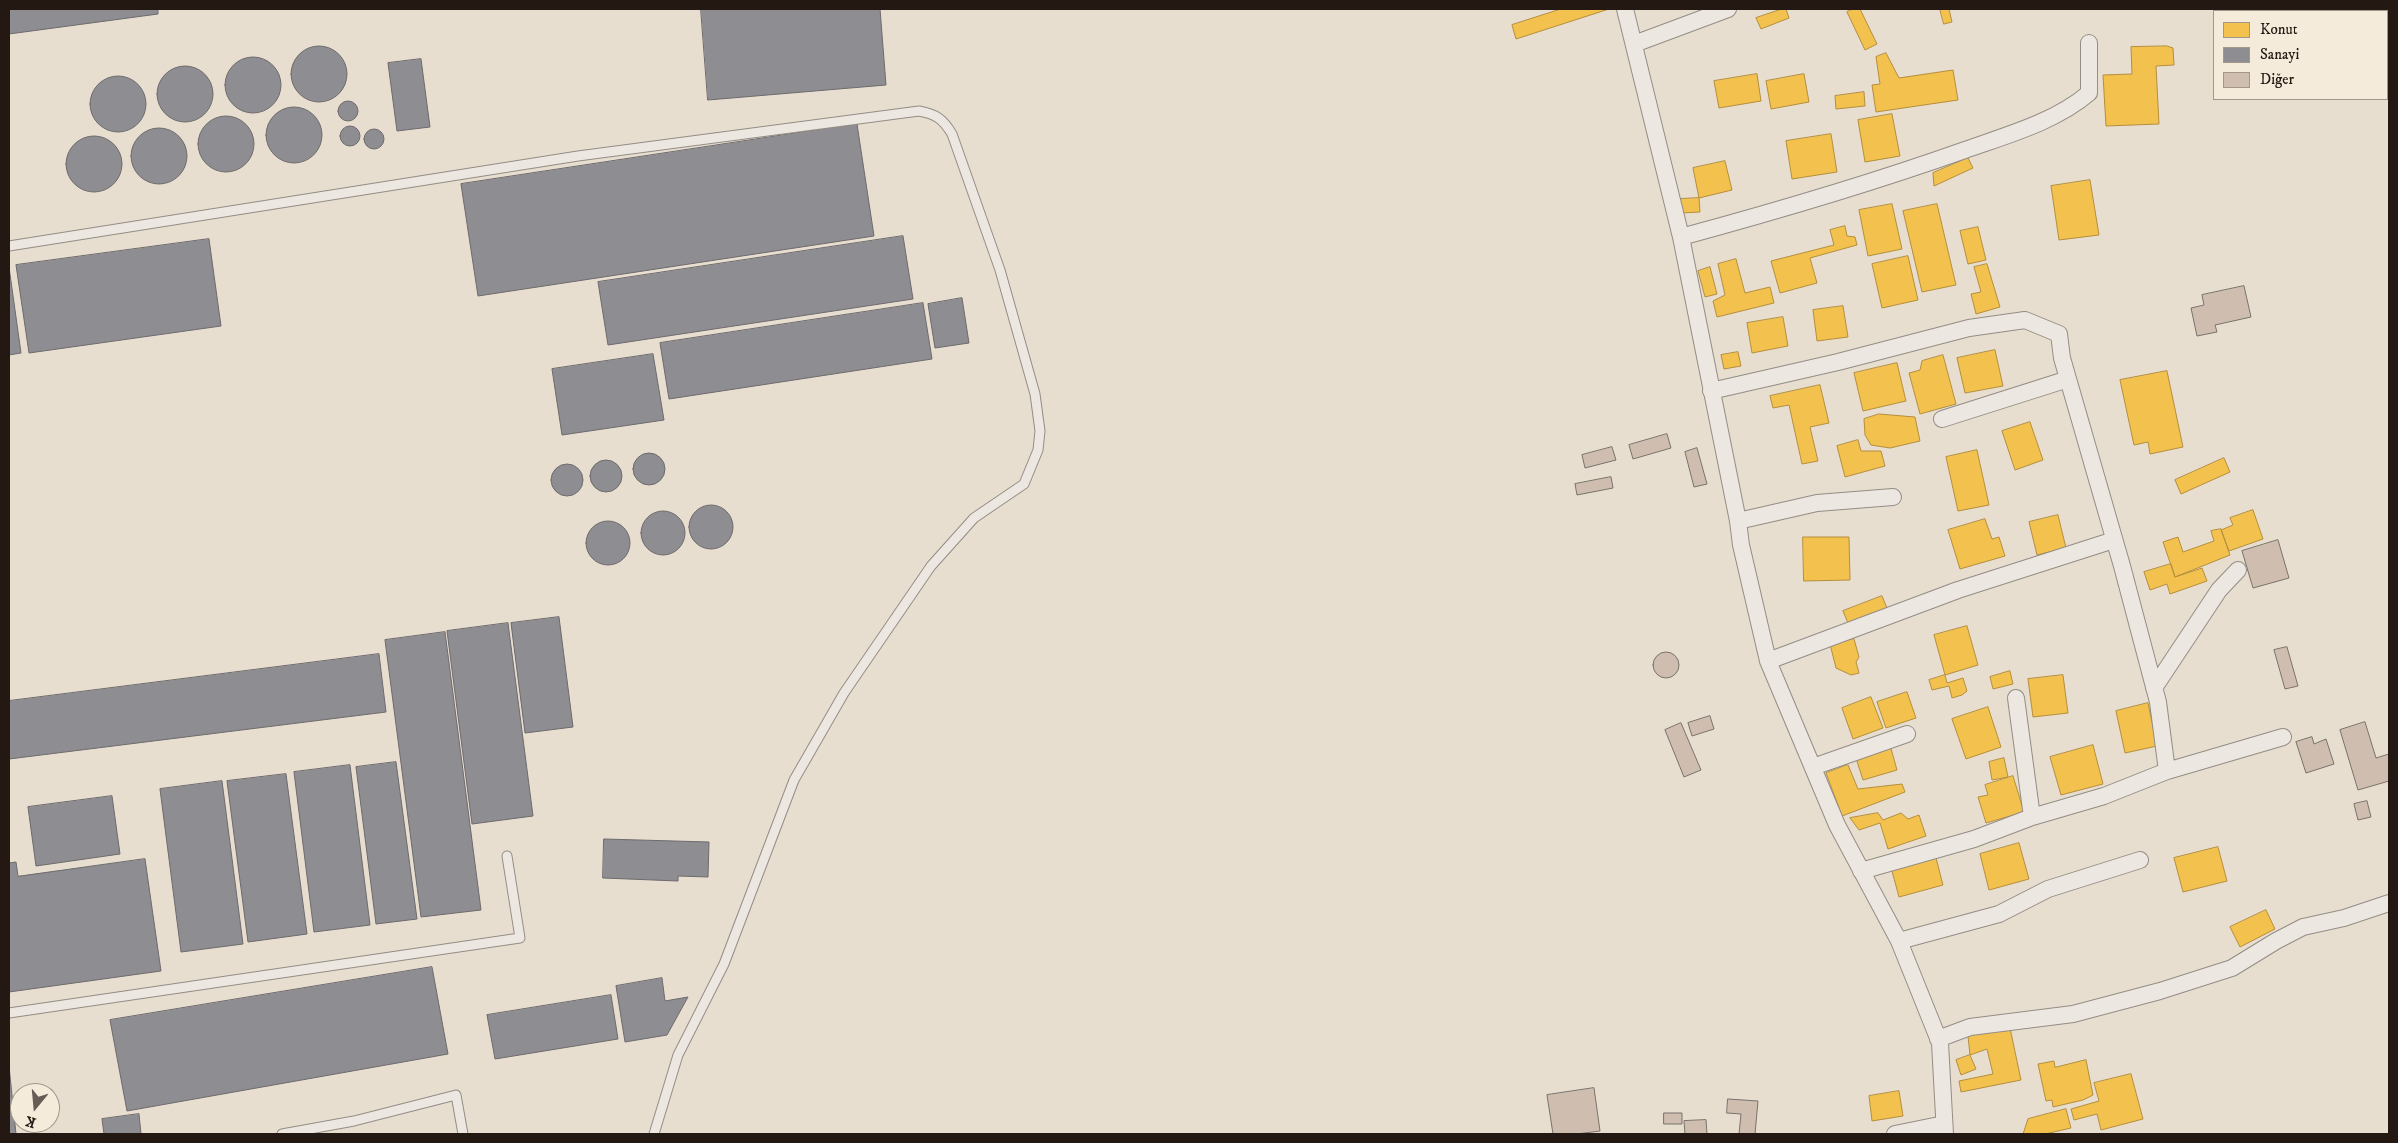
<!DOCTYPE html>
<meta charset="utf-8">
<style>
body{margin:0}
#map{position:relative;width:2398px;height:1143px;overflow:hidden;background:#e7ded0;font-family:"IM FELL DW Pica",serif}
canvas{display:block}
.frame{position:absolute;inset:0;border:10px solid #241812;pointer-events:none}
.legend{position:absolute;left:2213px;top:10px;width:175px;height:90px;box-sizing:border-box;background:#f5ebdb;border:1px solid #a1978b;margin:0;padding:6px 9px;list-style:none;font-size:15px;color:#241812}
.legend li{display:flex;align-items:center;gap:10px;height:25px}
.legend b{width:25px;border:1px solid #a1978b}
.north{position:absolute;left:10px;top:1083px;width:50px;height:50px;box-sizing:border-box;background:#f5ebdb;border:1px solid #a1978b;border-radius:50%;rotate:197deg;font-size:14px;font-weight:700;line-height:20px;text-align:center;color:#241812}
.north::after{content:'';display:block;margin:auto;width:18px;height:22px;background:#685d54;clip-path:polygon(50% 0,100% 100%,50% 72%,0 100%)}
</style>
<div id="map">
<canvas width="2398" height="1143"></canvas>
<div class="frame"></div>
<ul class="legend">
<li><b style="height:14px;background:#f2c14e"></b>Konut</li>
<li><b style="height:14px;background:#8d8d92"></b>Sanayi</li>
<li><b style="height:14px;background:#cfbeb0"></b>Diğer</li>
</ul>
<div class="north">K</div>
</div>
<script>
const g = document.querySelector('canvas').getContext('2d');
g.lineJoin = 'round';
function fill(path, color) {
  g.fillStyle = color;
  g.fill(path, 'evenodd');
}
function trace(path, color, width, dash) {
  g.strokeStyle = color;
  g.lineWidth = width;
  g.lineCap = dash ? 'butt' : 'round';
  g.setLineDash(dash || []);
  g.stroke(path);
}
const homes = new Path2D(`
 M1561,9H1609L1516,39L1512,25Z
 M1782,9H1786L1789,18L1761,29L1756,18Z
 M1853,9H1860L1877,44L1865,50L1847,12Z
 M1940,9H1949L1952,22L1944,24Z
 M2167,46L2173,48L2174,65L2156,66L2159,124L2106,126L2103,75L2132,74L2131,47Z
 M1886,53L1899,78L1953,70L1958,100L1876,112L1872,85L1880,84L1876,57Z
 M1757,74L1761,101L1719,108L1714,81Z
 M1804,74L1809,102L1771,109L1766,81Z
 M1864,92L1865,106L1836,109L1835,96Z
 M1892,114L1900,156L1865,162L1858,120Z
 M1831,134L1837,172L1792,179L1786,141Z
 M1968,158L1973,168L1934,186L1933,173Z
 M1725,161L1732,190L1699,198L1693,168Z
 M2090,180L2099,235L2059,240L2051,186Z
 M1699,198L1700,212L1681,213L1680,199Z
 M1892,204L1902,249L1868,256L1859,210Z
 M1937,204L1956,285L1922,292L1903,211Z
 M1845,226L1847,236L1855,237L1857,245L1810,258L1817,283L1780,293L1771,261L1834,245L1830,230Z
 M1978,227L1986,260L1968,264L1960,231Z
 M1908,256L1918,300L1882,308L1872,264Z
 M1736,259L1745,293L1770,287L1774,303L1717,317L1713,301L1725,295L1718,264Z
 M1987,264L2000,307L1976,314L1971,294L1981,292L1974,267Z
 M1710,267L1717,294L1705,297L1698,271Z
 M1843,306L1848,337L1817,341L1813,310Z
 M1783,317L1788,346L1752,353L1747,323Z
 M1995,350L2003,386L1965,393L1957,358Z
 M1738,352L1741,366L1724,369L1721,355Z
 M1943,355L1956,404L1920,414L1909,373L1920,370L1922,361Z
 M1897,363L1906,401L1863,411L1854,373Z
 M2167,371L2183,447L2150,454L2148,442L2134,445L2120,380Z
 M1820,385L1829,423L1810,427L1818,461L1802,464L1789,405L1773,408L1770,396Z
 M1879,414L1915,417L1920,441L1890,448L1871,445L1865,435L1864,419Z
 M2030,422L2043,460L2015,470L2002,431Z
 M1858,440L1861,451H1881L1885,466L1845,477L1837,446Z
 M1977,450L1989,505L1958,511L1946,457Z
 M2224,458L2230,472L2181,494L2175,480Z
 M2253,510L2263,539L2229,551L2221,530L2233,525L2230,518Z
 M2058,515L2066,548L2037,555L2029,522Z
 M1985,519L1992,539L1999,537L2005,556L1960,569L1948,530Z
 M2221,529L2230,555L2175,577L2163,542L2178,537L2183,552L2214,541L2211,531Z
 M1803,537H1849L1850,580L1804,581Z
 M2171,564L2175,577L2202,568L2207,581L2170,594L2167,584L2150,590L2144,572Z
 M1882,596L1889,613L1850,628L1843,611Z
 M1967,626L1978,665L1945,675L1934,635Z
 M1854,639L1859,657L1856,662L1859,673L1851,675L1836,668L1830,644Z
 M2010,671L2013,684L1993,689L1990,677Z
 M1945,675L1947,683L1963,678L1967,691L1962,695L1952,698L1949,686L1932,690L1929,680Z
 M2063,675L2068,713L2033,717L2028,679Z
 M1907,692L1916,718L1886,728L1877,702Z
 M1871,697L1883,728L1853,739L1842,708Z
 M2148,703L2157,746L2125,753L2116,711Z
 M1988,707L2001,747L1966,759L1952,719Z
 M1890,745L1897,770L1863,780L1855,755Z
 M2093,745L2103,784L2061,795L2050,757Z
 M2004,758L2008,777L1992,780L1989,762Z
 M1848,765L1858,789L1902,784L1905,792L1842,816L1826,773Z
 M2013,776L2024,812L1986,823L1978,797L1988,795L1985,785Z
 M1878,813L1883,820L1901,813L1908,819L1919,815L1926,836L1888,849L1880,823L1859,830L1850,818Z
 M2019,843L2029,879L1989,890L1980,854Z
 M2218,847L2227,881L2183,892L2174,858Z
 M1936,858L1943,885L1899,897L1892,871Z
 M2266,910L2275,929L2240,947L2230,927Z
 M2010,1028L2021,1080L1961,1092L1959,1081L1993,1074L1987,1049L1970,1055L1968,1036Z
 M1970,1055L1976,1069L1961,1075L1956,1060Z
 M2086,1060L2093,1095L2083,1100L2053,1107L2052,1100L2046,1101L2038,1064L2054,1061L2055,1067Z
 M2131,1074L2143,1119L2101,1130L2097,1114L2074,1120L2071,1109L2099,1101L2094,1083Z
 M1899,1091L1903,1116L1872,1121L1869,1096Z
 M2066,1109L2071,1128L2045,1134H2023L2028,1119Z`);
fill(homes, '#f2c14e');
trace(homes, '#b48e3c', 1);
const industry = new Path2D(`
 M9,9H158V14L9,34Z
 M701,9H880L886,85L708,100Z
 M291 74a28 28 0 1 1 56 0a28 28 0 1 1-56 0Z
 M225 85a28 28 0 1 1 56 0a28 28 0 1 1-56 0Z
 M421,59L430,127L397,131L388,63Z
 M157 94a28 28 0 1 1 56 0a28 28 0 1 1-56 0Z
 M90 104a28 28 0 1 1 56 0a28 28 0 1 1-56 0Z
 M338 111a10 10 0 1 1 20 0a10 10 0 1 1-20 0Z
 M266 135a28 28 0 1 1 56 0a28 28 0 1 1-56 0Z
 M198 144a28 28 0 1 1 56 0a28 28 0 1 1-56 0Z
 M857,124L874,236L478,296L461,184Z
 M340 136a10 10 0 1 1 20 0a10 10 0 1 1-20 0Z
 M131 156a28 28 0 1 1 56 0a28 28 0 1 1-56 0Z
 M364 139a10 10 0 1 1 20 0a10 10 0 1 1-20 0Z
 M66 164a28 28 0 1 1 56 0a28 28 0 1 1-56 0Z
 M903,236L913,299L608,345L598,282Z
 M209,239L221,326L29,353L16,265Z
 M9,267L21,353L9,355Z
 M962,298L969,343L935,348L928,304Z
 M923,303L932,359L669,399L660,343Z
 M653,354L664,420L562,435L552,369Z
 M633 469a16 16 0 1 1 32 0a16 16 0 1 1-32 0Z
 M590 476a16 16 0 1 1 32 0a16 16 0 1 1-32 0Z
 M551 480a16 16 0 1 1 32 0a16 16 0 1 1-32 0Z
 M689 527a22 22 0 1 1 44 0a22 22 0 1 1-44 0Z
 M641 533a22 22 0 1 1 44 0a22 22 0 1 1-44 0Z
 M586 543a22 22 0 1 1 44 0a22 22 0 1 1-44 0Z
 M559,617L573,727L525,733L511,623Z
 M508,623L533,816L472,824L447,631Z
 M445,632L481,910L421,917L385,640Z
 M379,654L386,712L9,759V701Z
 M396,762L417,919L376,924L356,767Z
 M350,765L370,925L314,932L294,772Z
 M286,774L307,934L248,942L227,781Z
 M222,781L243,944L181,952L160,789Z
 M112,796L120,854L36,866L28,807Z
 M604,839L709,842L708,877L678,876V881L603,878Z
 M145,859L161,971L9,992V863L16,862L18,876Z
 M432,967L448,1054L127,1111L110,1020Z
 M662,978L665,1001L688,997L667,1035L625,1042L616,986Z
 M611,995L618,1039L495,1059L487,1015Z
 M9,1066L16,1134H9Z
 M139,1114L141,1134H104L102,1119Z`);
fill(industry, '#8d8d92');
trace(industry, '#6e6a6c', 1);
const building = new Path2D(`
 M2244,286L2251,317L2215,325L2217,332L2197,336L2191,308L2204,305L2202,295Z
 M1667,434L1671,448L1633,459L1629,445Z
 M1612,447L1616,460L1585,468L1582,455Z
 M1697,448L1707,484L1694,487L1685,452Z
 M1611,477L1613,488L1577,495L1575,484Z
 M2278,540L2289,578L2253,588L2242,551Z
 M2287,647L2298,686L2285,689L2274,650Z
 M1653 665a13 13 0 1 1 26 0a13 13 0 1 1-26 0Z
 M1710,716L1714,729L1692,736L1688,723Z
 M2365,722L2376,758L2389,754V781L2358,790L2340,730Z
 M1681,723L1701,770L1684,777L1665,730Z
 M2312,737L2314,744L2326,739L2334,764L2306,773L2296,742Z
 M2367,801L2371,817L2358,820L2354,804Z
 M1594,1088L1600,1131L1577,1134H1553L1547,1095Z
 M1728,1099L1758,1101L1755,1134H1739L1741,1114L1727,1113Z
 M1664,1113H1682V1124H1664Z
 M1706,1120L1707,1134H1685L1684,1121Z`);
fill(building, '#cfbeb0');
trace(building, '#78726b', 1);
const service = new Path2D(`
 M9,246L578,156L919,111C936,114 943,119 952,134L1000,270L1035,394L1040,431L1038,450L1024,484L974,518L931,566L844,693L794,780L724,964L678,1055L654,1134
 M9,1013L520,938L507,856
 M282,1134L354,1121L456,1095L463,1134`);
const minor = new Path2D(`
 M1625,9L1681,237L1738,521L1741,545L1768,661L1837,825L1899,941L1940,1043L1945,1134
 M1634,44L1728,9
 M1681,237C1777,211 1872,183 1965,150C2007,135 2055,122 2089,93V43
 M1711,391L1838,362L1969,328L2025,320L2059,334L2062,358L2122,566L2158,702L2167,771L2104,796L2032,817
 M1942,419L2068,379
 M1738,521L1817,503L1893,497
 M1768,661L1958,590L2114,540
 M2154,688L2219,590L2238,570
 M1813,767L1907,734
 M2167,771L2283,737
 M1861,871L1974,839L2032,817L2016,698
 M1899,941L1999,914L2048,889L2140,860
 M1938,1039L1970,1027L2073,1014L2160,991L2232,968L2276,941L2303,927L2344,918L2389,903
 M1895,1134L1944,1124`);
trace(service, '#938d85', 11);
trace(minor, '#938d85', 18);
trace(service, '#ece7e0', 9);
trace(minor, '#ece7e0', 16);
</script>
